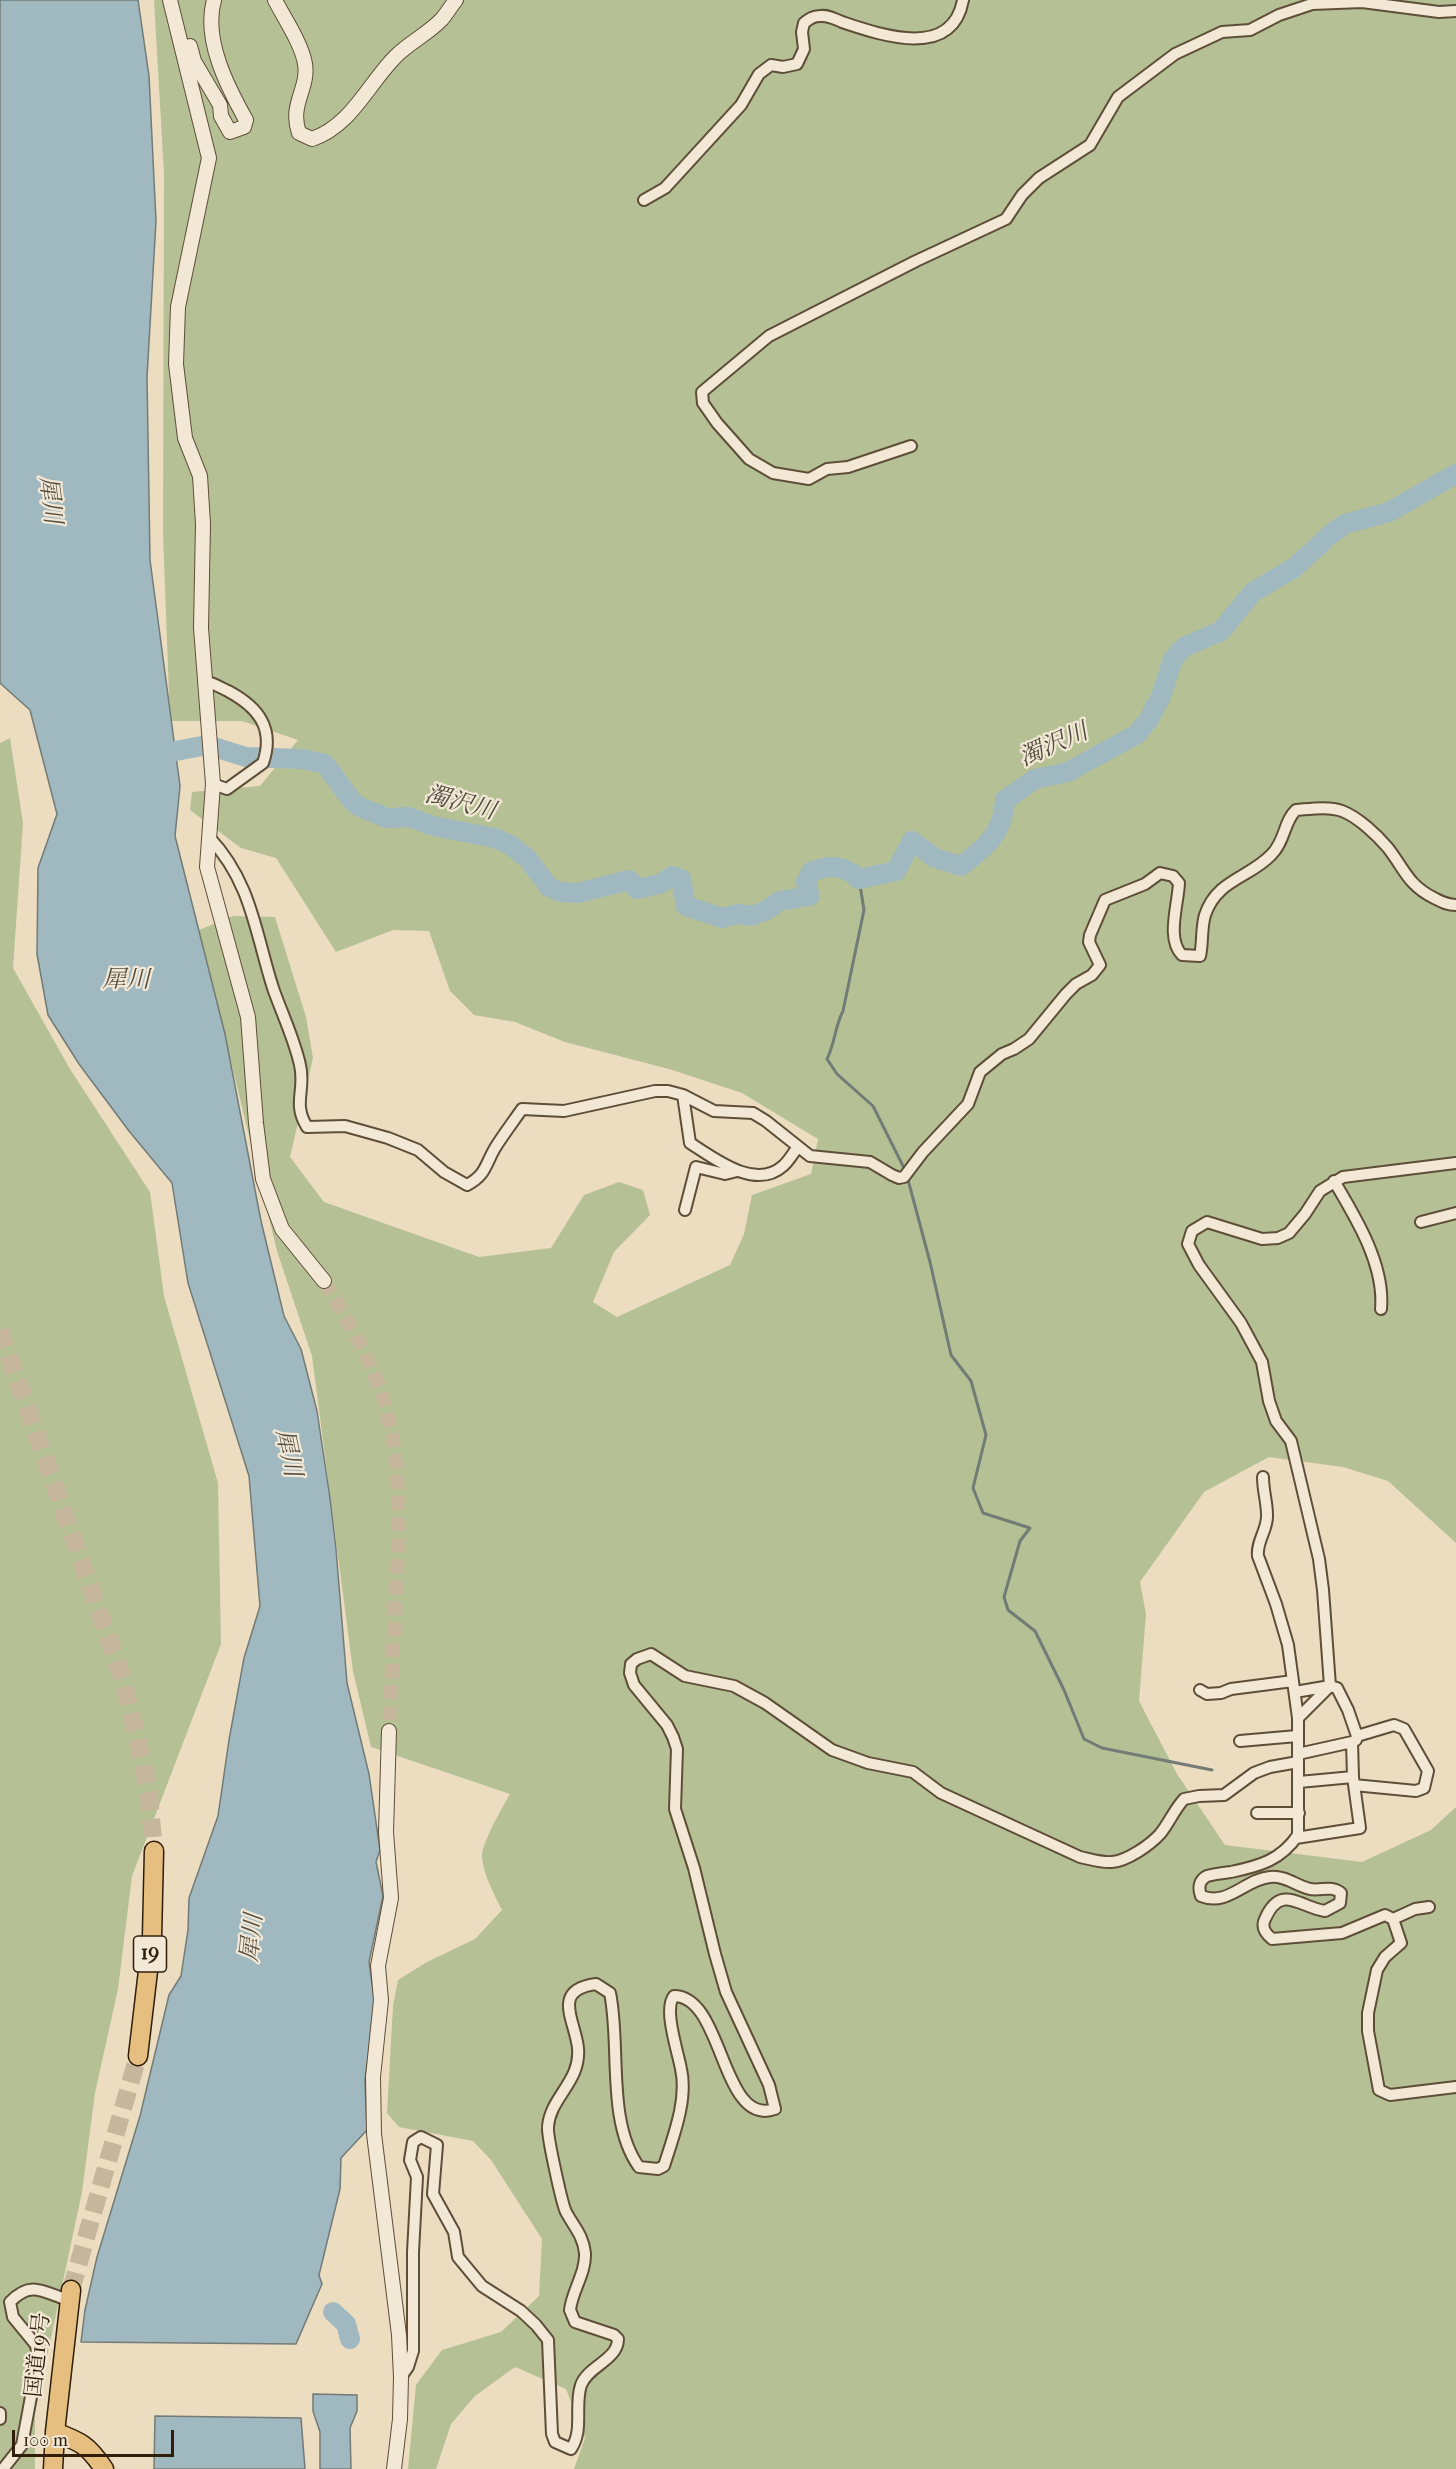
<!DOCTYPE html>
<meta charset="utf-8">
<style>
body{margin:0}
#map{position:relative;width:1456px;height:2469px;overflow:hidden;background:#ecdcc0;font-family:"IM FELL French Canon",serif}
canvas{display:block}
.scale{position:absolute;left:12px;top:2430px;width:162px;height:27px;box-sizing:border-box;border:3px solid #2f1f0a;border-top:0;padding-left:8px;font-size:18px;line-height:21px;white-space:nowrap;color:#2f1f0a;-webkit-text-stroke:4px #f3e8d6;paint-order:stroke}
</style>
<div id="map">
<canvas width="1456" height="2469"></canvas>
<div class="scale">100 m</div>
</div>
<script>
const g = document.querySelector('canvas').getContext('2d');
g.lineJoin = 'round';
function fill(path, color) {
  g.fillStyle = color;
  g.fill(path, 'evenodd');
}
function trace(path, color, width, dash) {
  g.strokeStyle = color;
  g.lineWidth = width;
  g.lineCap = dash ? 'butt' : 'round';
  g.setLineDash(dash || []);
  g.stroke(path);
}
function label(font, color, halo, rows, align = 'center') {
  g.font = font + ' "IM FELL French Canon","Noto Serif JP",serif';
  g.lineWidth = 4.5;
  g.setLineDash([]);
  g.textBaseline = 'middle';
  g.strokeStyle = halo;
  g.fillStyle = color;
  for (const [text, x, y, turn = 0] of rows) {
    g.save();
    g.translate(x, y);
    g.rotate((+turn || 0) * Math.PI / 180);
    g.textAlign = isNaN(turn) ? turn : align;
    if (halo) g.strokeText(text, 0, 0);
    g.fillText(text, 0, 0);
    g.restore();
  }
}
fill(new Path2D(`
 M154,0H1456V1543L1388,1481L1343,1467L1269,1457L1204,1492L1140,1582L1146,1614L1139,1701L1177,1774L1225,1845L1362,1862L1431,1830L1456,1807V2469H574L585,2438L566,2389L515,2367L475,2396L451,2424L436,2469H408L416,2385L442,2350L501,2332L539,2296L542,2239L491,2160L473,2141L399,2127L387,2113L393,2006L398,1980L427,1962L475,1939L502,1910C494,1894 484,1876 482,1858C480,1846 503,1806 510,1794L371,1747L353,1671L312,1356L277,1251L199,930L233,916L275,917L306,1017L313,1058L290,1157L324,1202L479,1257L551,1248L584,1195L619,1182L643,1190L650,1215L614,1252L593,1302L617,1317L730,1265L744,1234L752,1195L811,1174L818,1139L742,1093L669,1069L565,1042L515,1022L474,1015L450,991L429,931L393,930L336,952L276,858L241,848L190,810L192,792L260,786L298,740L242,721H170L163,534L164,174Z
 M10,738L23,823L13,968L70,1069L150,1192L164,1296L218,1483L221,1644L132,1876L118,1989L95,2093L82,2192L35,2413V2469H0V743Z`), '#b5c195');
const water = new Path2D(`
 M0,0H138L149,76L156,221L147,377L150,560L180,786L175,836L225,1034L261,1221L284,1316L301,1349L317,1411L330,1498L336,1549L347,1683L369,1774L380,1850L376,1862L383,1896L369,1962L375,2004L365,2080L367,2130L341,2158L340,2189L319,2275L322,2284L296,2344L81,2342L85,2310L97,2257L140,2116L169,1995L181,1976L188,1930L189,1898L218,1816L229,1740L244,1658L260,1606L249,1476L188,1283L172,1183L129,1131L79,1064L48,1015L37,954L38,868L57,814L30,710L0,683Z
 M313,2394L357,2395V2411L350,2428L351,2469H320V2432L313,2411Z
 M155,2416L301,2418L305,2469H154Z`);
fill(water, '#a0b8bf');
trace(water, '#737b77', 1.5);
trace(new Path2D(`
 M859,879L864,910L843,1011C835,1026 835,1043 827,1059L837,1074L873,1106L905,1170
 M907,1176L930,1262L951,1355L971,1381L986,1435L973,1488L983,1513L1030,1528L1020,1541L1004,1597L1008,1610L1035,1631L1064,1690L1084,1739L1102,1748L1212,1770`), '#737b77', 3);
trace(new Path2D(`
 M150,756L207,745L246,757L302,759L325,764L352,801L360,807L387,818L409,817L433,826L495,838L510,845L527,858L549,887L560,892L578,893L629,880L637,889L660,884L672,876L681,879L686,906L722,918L738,914L751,916L767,910L779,901L810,896L806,882L811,872C830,864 844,865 859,879L896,871L912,841L935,858L961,866C986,847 1003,834 1005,800L1035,779L1068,772L1137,734L1149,719L1161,696L1173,659L1184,647L1221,631L1253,592L1294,568L1331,534L1345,524L1389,512L1456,474
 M333,2312L346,2324L350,2339`), '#a0b8bf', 20);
trace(new Path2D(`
 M324,1281C346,1318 368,1354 382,1395C404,1463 399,1538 395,1608C393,1649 391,1690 389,1731`), '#c6b69c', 14, [14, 7]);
trace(new Path2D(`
 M0,1330L121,1674L137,1736L149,1796L154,1851
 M71,2290L138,2056`), '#c6b69c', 18, [18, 9]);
const minor = new Path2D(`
 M644,200L665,188L741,105L759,74L771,65L783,67L797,64L804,49L802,32L804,23C809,19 813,16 820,16C829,15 835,19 842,22C881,35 952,60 963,0
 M911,446L848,467L827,469L809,479L773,473L749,459L717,423L703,403L702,392L769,336L916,261L1006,219L1022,195L1039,178L1090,145L1118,97L1175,54L1222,32L1250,30L1279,15L1312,4L1362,2L1439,12L1456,11
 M206,682C214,683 221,688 228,691C258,707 275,728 263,763L227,789L213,784
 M209,837C252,883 255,932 273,988C282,1014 294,1038 300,1065C306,1090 292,1103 307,1127L345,1126L388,1138L418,1150L444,1172L467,1185C486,1175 485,1165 495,1148C503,1135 513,1122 522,1109L564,1111L655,1091H668L683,1095L714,1111L753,1113L766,1121L810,1156L870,1162L892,1175L899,1178L904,1177L923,1152L968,1104L980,1072L1002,1054L1014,1049L1029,1039L1066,994L1076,984L1092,975L1100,965L1089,942L1090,935L1105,900L1145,884L1160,873L1173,876L1179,883C1178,905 1166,939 1182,955L1200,956C1203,943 1201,928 1205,915C1217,879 1250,878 1272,854C1285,841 1284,821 1296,810C1310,809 1328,806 1342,811C1358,817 1377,835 1388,848C1405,870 1408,885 1434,898C1442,902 1447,905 1456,905
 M683,1095L690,1143C714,1158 755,1191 783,1166C789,1161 793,1153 798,1147
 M1456,1163L1343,1177L1320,1191L1305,1214L1289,1233L1278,1238L1262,1239L1207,1222L1192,1231L1188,1244L1199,1265L1241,1323L1262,1362L1269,1401L1276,1421L1291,1441L1319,1559L1323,1590L1330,1686L1298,1718V1835C1281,1860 1260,1866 1231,1872C1223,1873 1214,1874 1207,1876C1199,1880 1198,1888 1201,1896C1228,1907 1245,1879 1270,1877C1284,1875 1297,1886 1310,1889C1321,1891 1332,1885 1341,1893L1340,1903L1325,1911C1299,1907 1281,1883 1265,1919C1261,1927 1265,1933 1272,1939L1342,1933L1385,1915L1393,1919L1401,1943L1385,1957L1377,1970L1368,2013V2031L1379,2090L1390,2095L1456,2087
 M1334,1181C1356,1218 1385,1265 1381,1309
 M685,1210L696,1167L725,1174L737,1171
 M1421,1222L1456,1213
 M1263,1477C1263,1491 1267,1502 1267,1515C1268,1529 1256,1542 1258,1556L1276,1604L1288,1645L1298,1718
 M1200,1690L1207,1694L1221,1693L1231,1689L1293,1681
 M1295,1692L1330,1686L1337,1688L1348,1710L1357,1736L1356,1740L1352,1742L1298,1754
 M1240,1741L1297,1736
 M1299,1782L1353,1777
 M1354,1785L1416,1791L1424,1788L1428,1771L1404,1729L1394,1725L1357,1736
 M1257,1813H1299
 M1296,1838L1360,1828L1353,1777L1352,1742
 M1393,1919L1415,1909L1429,1907
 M401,2377L408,2367L413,2351V2252L417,2177L410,2160L413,2142L421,2137L437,2145L433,2194L454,2232L458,2257L482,2286L521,2311L536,2325L548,2340L552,2434L555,2442L571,2449C584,2430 574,2406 581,2385C588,2366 618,2360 618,2339L614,2335L575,2322L570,2310C572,2291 586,2273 585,2253C583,2235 574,2227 566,2212C562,2204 547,2136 548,2127C550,2097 581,2082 578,2048C575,2020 551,1990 596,1984L610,1993C621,2045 606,2121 639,2167L658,2169L664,2166C673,2137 688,2100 681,2069C678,2052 663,2009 674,1996C724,1996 721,2128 775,2109L769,2085L726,1992L715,1954L694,1868L675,1809L677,1749L673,1737L667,1725L634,1685L630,1673L631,1664L637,1659L651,1654L685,1676L734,1686L765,1703L832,1750L868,1763L913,1772L941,1793L1080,1857C1090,1859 1102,1863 1112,1862C1127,1861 1150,1845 1160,1834C1169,1823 1174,1810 1184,1799L1199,1796L1224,1795L1254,1773L1270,1767L1298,1762
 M0,2413V2419
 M3,2469L22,2445L38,2359L36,2345L13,2317L10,2302C31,2280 43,2292 68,2300`);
const tertiary = new Path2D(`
 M170,0L209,158L178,307L176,364L185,438L200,476L203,524L201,628L213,784L207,867L248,1017L256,1123L263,1179L282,1229L324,1281
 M275,0C284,18 302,44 305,64C309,89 289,104 299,133L312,139C351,126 368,84 396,56C410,42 429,33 442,19C447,13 451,6 456,0
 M190,46L194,61L220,105L221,116L230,132L244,127L246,120C227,86 203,39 214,0
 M389,1731L386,1832L391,1898L378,1966L381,2000L373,2077L374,2134L399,2335L401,2377L400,2419L394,2469`);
const trunk = new Path2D(`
 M138,2056L152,1937L154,1851
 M55,2432C81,2442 88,2445 104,2469
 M53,2469L55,2432L71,2290`);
trace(minor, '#5e4e38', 14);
trace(tertiary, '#5e4e38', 16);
trace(trunk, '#2f1f0a', 21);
trace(minor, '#f3e8d6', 10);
trace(tertiary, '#f3e8d6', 14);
trace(trunk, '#e6be80', 18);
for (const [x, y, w] of [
 [150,1954,33]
]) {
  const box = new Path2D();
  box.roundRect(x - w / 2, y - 18, w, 36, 4.5);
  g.fillStyle = '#f3e8d6';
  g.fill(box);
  trace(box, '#2f1f0a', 1.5);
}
label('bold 21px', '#2f1f0a', null, [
 ["19",150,1954]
]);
label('22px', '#2f1f0a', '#f3e8d6', [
 ["国道19号",39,2355,-84]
]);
label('italic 24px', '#514d40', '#f3e8d6', [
 ["犀川",49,500,83],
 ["濁沢川",1054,746,-24],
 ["濁沢川",460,804,15],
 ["犀川",126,981],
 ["犀川",287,1453,78],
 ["犀川",253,1938,-84]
]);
</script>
